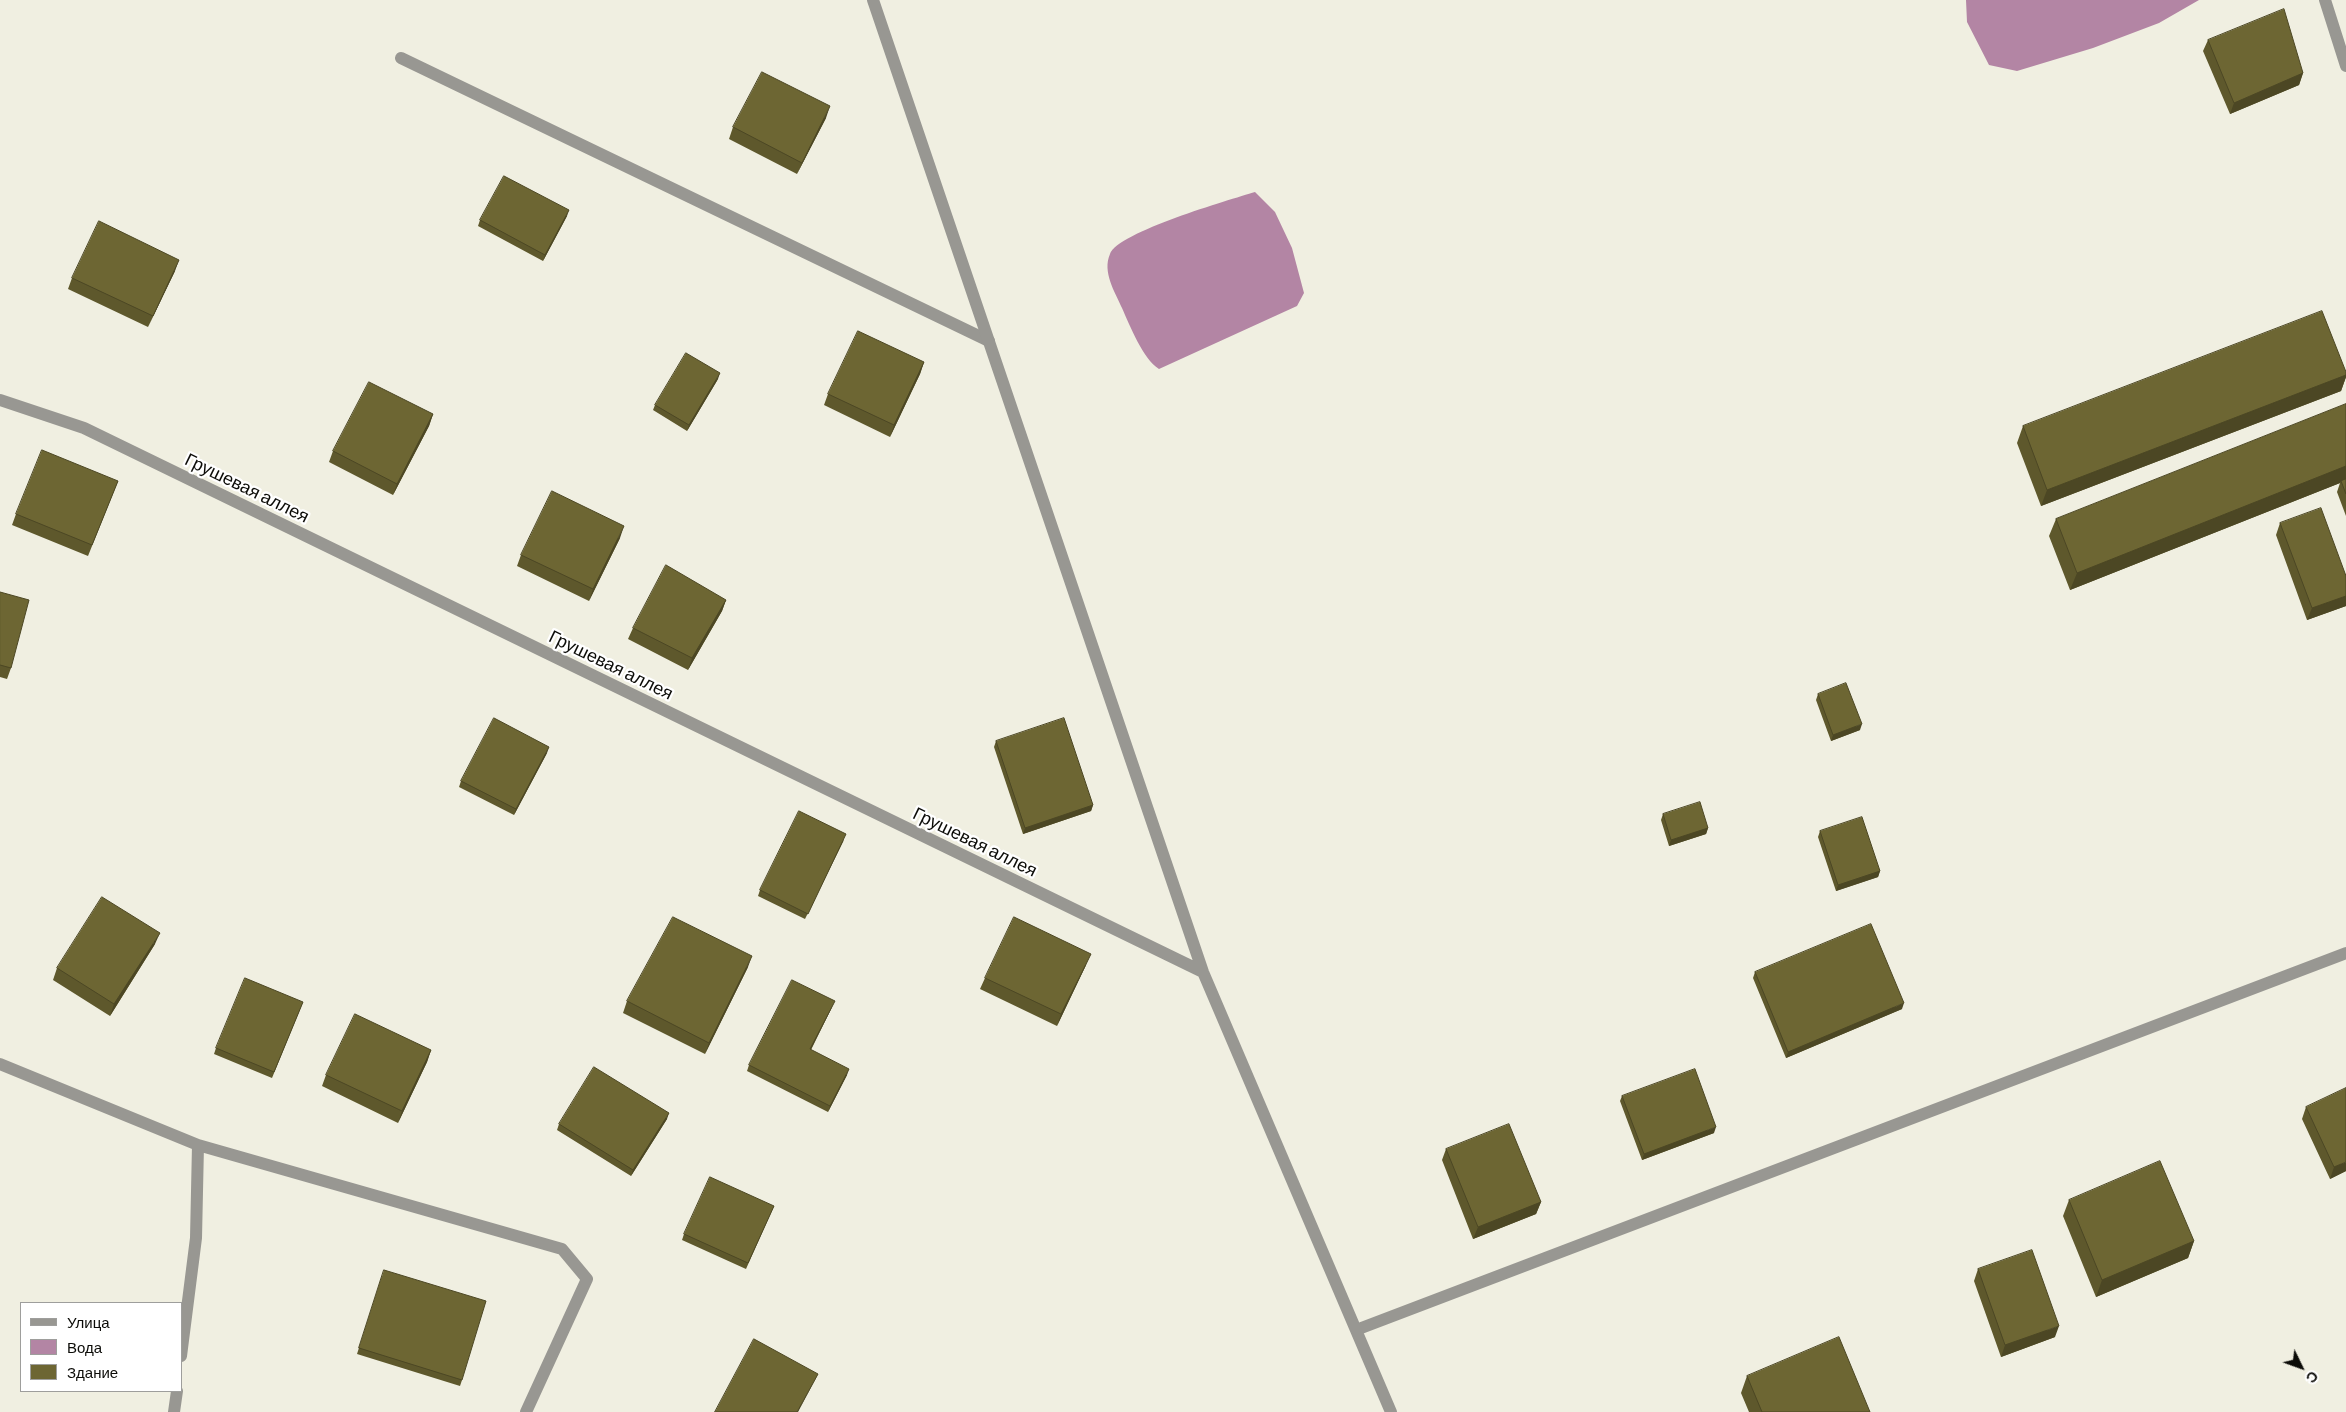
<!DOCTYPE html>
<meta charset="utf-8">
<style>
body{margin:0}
#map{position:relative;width:2346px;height:1412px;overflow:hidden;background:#f0efe1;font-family:Barlow,sans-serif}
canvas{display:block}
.legend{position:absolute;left:20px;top:1302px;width:162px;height:90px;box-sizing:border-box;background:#fff;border:1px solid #9e9e9c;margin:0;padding:6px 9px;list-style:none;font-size:15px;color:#0c0c08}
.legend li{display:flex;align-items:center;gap:10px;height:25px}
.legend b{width:25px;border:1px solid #9e9e9c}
.north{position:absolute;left:2276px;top:1342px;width:50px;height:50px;-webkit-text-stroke:4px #fff;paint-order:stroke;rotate:132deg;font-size:14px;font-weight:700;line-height:20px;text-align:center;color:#0c0c08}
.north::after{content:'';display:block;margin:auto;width:18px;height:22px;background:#0c0c08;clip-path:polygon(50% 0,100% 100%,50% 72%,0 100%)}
</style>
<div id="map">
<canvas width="2346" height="1412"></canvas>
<ul class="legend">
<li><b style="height:6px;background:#989792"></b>Улица</li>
<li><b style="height:14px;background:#b385a4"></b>Вода</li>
<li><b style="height:14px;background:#6d6633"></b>Здание</li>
</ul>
<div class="north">С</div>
</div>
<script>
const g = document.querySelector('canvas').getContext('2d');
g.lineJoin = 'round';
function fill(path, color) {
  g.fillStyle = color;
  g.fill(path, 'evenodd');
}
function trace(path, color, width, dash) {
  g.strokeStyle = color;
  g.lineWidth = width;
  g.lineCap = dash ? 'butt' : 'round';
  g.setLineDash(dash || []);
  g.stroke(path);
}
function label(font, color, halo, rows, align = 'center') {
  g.font = font + ' Barlow,sans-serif';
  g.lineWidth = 4.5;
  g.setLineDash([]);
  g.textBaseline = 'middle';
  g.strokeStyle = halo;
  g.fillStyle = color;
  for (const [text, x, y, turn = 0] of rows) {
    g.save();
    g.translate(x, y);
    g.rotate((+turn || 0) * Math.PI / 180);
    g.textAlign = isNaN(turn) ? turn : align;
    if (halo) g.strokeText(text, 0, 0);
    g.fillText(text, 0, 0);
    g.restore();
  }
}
fill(new Path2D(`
 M1966,0H2199L2159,23L2093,48L2017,71L1989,65L1967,22Z
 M1255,192L1275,212L1292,248L1304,293L1297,306L1159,369C1143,359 1130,326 1122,308C1115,292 1102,272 1110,254C1118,232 1229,200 1255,192Z`), '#b385a4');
trace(new Path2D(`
 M401,58L989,341`), '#989792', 12);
trace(new Path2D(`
 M873,0L1203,972L1391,1412
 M2325,0L2346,66
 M0,400L84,428L1203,972
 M0,1064L198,1145L196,1238L181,1356
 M198,1145L562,1249L587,1279L526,1412
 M1356,1330L2346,953
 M174,1412L177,1391`), '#989792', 12);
fill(new Path2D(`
 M2208,40L2303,73L2299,85L2230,114L2203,51Z
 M826,118L797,174L729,139L733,127Z
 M567,216L543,261L478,226L480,220Z
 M175,271L148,327L68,289L72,278Z
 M924,362L920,374L890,437L824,405L828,394Z
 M2346,372V377L2341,391L2041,506L2017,443L2023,426Z
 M718,379L687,431L653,410L655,405Z
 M2346,404V516L2337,492L2340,483L2070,590L2049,536L2056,519Z
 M433,414L429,426L393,495L329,462L333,451Z
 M118,481L88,556L12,525L16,514Z
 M2280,523L2346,576V606L2307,620L2276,535Z
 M620,538L589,601L517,566L521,555Z
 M0,592L11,668L7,679L0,677Z
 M726,600L722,611L688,670L628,639L633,628Z
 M1818,694L1860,730L1831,741L1816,700Z
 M996,741L1093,805L1091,811L1023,834L994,747Z
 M547,753L514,815L459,787L461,781Z
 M1663,814L1708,828L1706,834L1669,846L1661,820Z
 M1820,831L1880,871L1878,877L1836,891L1818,837Z
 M844,840L805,919L758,896L760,890Z
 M155,944L110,1016L53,980L57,968Z
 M1086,965L1057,1026L980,989L985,978Z
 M748,967L705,1054L623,1013L627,1001Z
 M1755,972L1902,1009L1786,1058L1753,978Z
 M303,1002L272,1078L214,1054L216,1048Z
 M832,1007L811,1050L847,1075L828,1112L747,1071L749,1065Z
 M431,1050L427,1062L398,1123L322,1086L326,1075Z
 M1622,1096L1714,1133L1642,1160L1620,1101Z
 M2306,1107L2346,1171L2330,1179L2302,1119Z
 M667,1119L631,1176L557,1130L559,1124Z
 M1446,1149L1541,1202L1536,1214L1473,1239L1442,1160Z
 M2069,1200L2194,1241L2188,1258L2096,1297L2063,1216Z
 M774,1206L746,1269L682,1240L684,1234Z
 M1978,1269L2055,1337L2001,1357L1974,1281Z
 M382,1276L462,1380L460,1386L357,1354Z
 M1747,1376L1870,1412H1749L1741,1393Z`), '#5e582c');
fill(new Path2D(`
 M2303,73L2299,85L2230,114L2234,103Z
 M830,106L826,118L797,174L802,163Z
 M569,210L567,216L543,261L545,255Z
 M179,260L175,271L148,327L153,316Z
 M924,362L920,374L890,437L894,425Z
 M720,373L718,379L687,431L689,425Z
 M2346,375V377L2341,391L2041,506L2047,490Z
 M433,414L429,426L393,495L397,484Z
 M2346,466V481H2341L2340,483L2070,590L2077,573Z
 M624,526L620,538L589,601L593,589Z
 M2346,596V606L2307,620L2312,608Z
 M726,600L722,611L688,670L692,658Z
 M1862,724L1860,730L1831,741L1833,735Z
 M549,747L547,753L514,815L516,809Z
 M1093,805L1091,811L1023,834L1025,828Z
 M1708,828L1706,834L1669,846L1671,840Z
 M1880,871L1878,877L1836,891L1838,885Z
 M160,933L155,944L110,1016L114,1004Z
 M1091,954L1086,965L1057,1026L1061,1014Z
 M752,956L748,967L705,1054L709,1043Z
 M835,1001L808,1055L810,1049Z
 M1904,1003L1902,1009L1786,1058L1788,1052Z
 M431,1050L427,1062L398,1123L402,1111Z
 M849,1069L847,1075L828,1112L830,1106Z
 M669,1113L667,1119L631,1176L633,1170Z
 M1716,1127L1714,1133L1642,1160L1644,1154Z
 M2346,1162V1171L2330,1179L2334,1167Z
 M1541,1202L1536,1214L1473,1239L1478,1227Z
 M2194,1241L2188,1258L2096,1297L2102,1280Z
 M2059,1326L2055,1337L2001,1357L2005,1345Z
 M818,1374L815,1380L798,1412H797Z`), '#4c4724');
const building = new Path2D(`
 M2284,9L2303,73L2234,103L2208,40Z
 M762,72L830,106L802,163L733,127Z
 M504,176L569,210L545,255L480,220Z
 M99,221L179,260L153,316L72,278Z
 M2322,311L2346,372V375L2047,490L2023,426Z
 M858,331L924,362L894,425L828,394Z
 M686,353L720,373L689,425L655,405Z
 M369,382L433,414L397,484L333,451Z
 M2346,404V466L2077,573L2056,519Z
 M42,450L118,481L92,545L16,514Z
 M2346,479V494L2341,481Z
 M552,491L624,526L593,589L521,555Z
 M2321,508L2346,576V596L2312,608L2280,523Z
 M666,565L726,600L692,658L633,628Z
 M0,592L29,600L11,668L0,665Z
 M1846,683L1862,724L1833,735L1818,694Z
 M494,718L549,747L516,809L461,781Z
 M1064,718L1093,805L1025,828L996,741Z
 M1700,802L1708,828L1671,840L1663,814Z
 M799,811L846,834L808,914L760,890Z
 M1862,817L1880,871L1838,885L1820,831Z
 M102,897L160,933L114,1004L57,968Z
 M673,917L752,956L709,1043L627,1001Z
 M1014,917L1091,954L1061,1014L985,978Z
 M1871,924L1904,1003L1788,1052L1755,972Z
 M245,978L303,1002L274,1072L216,1048Z
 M792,980L835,1001L810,1049L849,1069L830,1106L749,1065Z
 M355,1014L431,1050L402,1111L326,1075Z
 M594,1067L669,1113L633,1170L559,1124Z
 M1695,1069L1716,1127L1644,1154L1622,1096Z
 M2346,1088V1162L2334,1167L2306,1107Z
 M1509,1124L1541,1202L1478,1227L1446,1149Z
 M2160,1161L2194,1241L2102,1280L2069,1200Z
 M710,1177L774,1206L748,1263L684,1234Z
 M2032,1250L2059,1326L2005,1345L1978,1269Z
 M384,1270L486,1301L462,1380L359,1348Z
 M1839,1337L1870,1412H1762L1747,1376Z
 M754,1339L818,1374L797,1412H715Z`);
fill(building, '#6d6633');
trace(building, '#4c4724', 1);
label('18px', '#0c0c08', '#fff', [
 ["Грушевая аллея",247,488,26],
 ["Грушевая аллея",611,665,26],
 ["Грушевая аллея",975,842,26]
]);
</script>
